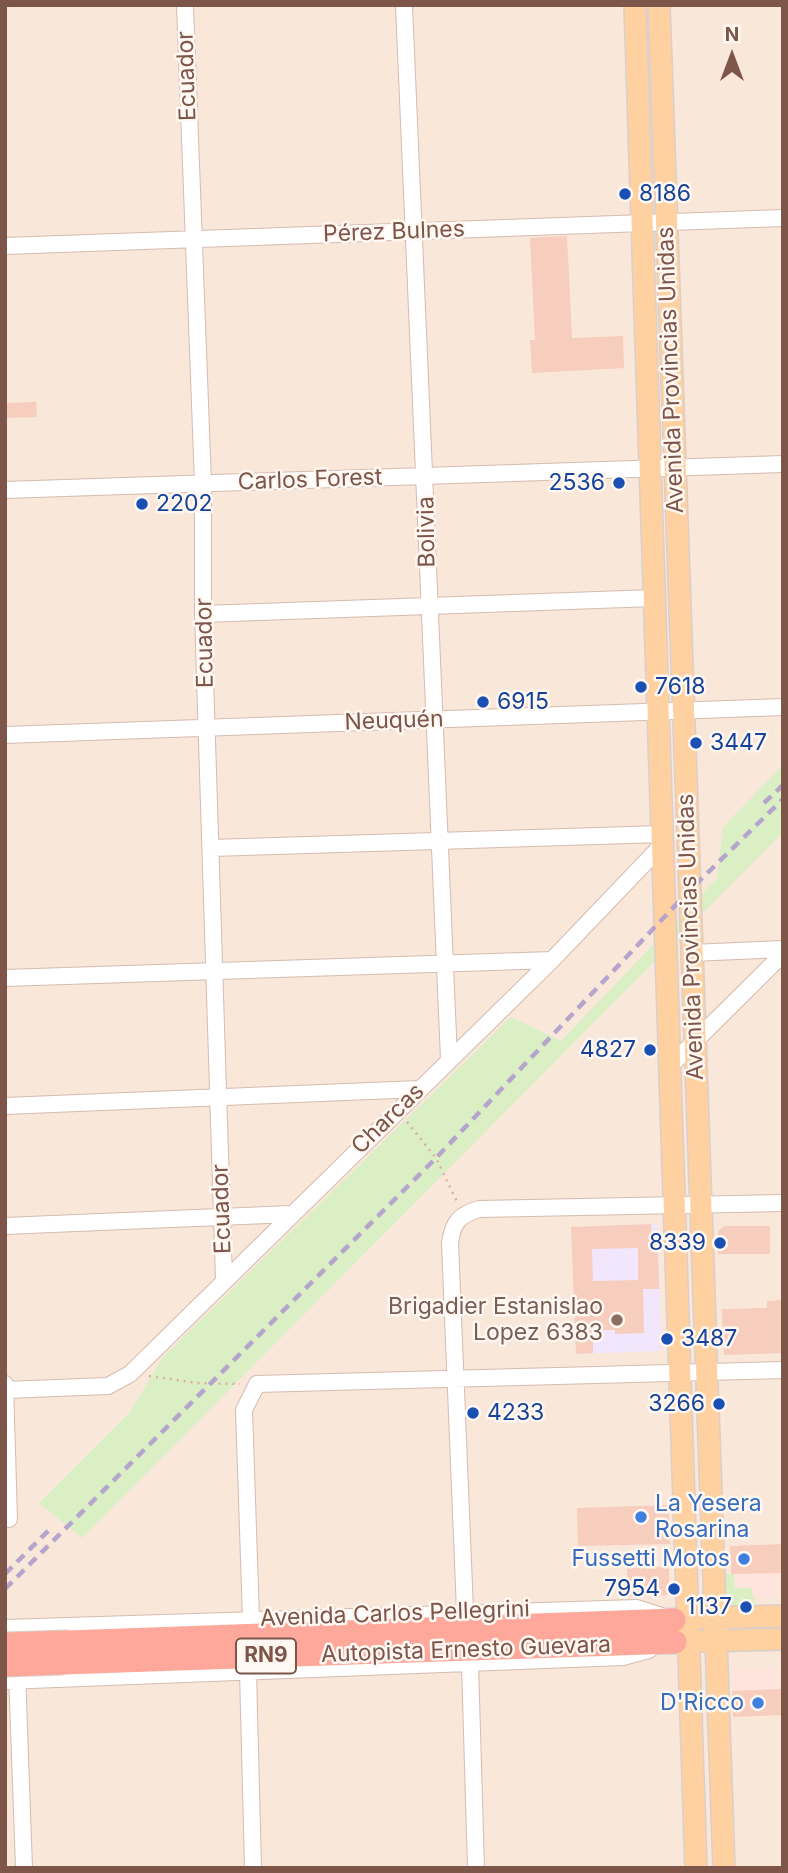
<!DOCTYPE html>
<meta charset="utf-8">
<style>
body{margin:0}
#map{position:relative;width:788px;height:1873px;overflow:hidden;background:#fef4ea;font-family:Inter,sans-serif}
canvas{display:block}
.frame{position:absolute;inset:0;border:7px solid #7d5549;pointer-events:none}
.north{position:absolute;left:697px;top:21px;width:70px;height:70px;-webkit-text-stroke:5px #fff8f2;paint-order:stroke;rotate:0deg;font-size:19px;font-weight:700;line-height:28px;text-align:center;color:#7d5549}
.north::after{content:'';display:block;margin:auto;width:24px;height:32px;background:#7d5549;clip-path:polygon(50% 0,100% 100%,50% 72%,0 100%)}
</style>
<div id="map">
<canvas width="788" height="1873"></canvas>
<div class="frame"></div>
<div class="north">N</div>
</div>
<script>
const g = document.querySelector('canvas').getContext('2d');
g.lineJoin = 'round';
function fill(path, color) {
  g.fillStyle = color;
  g.fill(path, 'evenodd');
}
function trace(path, color, width, dash) {
  g.strokeStyle = color;
  g.lineWidth = width;
  g.lineCap = dash ? 'butt' : 'round';
  g.setLineDash(dash || []);
  g.stroke(path);
}
function label(font, color, halo, rows, align = 'center') {
  g.font = font + ' Inter,sans-serif';
  g.lineWidth = 5;
  g.setLineDash([]);
  g.textBaseline = 'middle';
  g.strokeStyle = halo;
  g.fillStyle = color;
  for (const [text, x, y, turn = 0] of rows) {
    g.save();
    g.translate(x, y);
    g.rotate((+turn || 0) * Math.PI / 180);
    g.textAlign = isNaN(turn) ? turn : align;
    if (halo) g.strokeText(text, 0, 0);
    g.fillText(text, 0, 0);
    g.restore();
  }
}
fill(new Path2D(`
 M5,5H783V1868H5Z`), '#f9e7da');
fill(new Path2D(`
 M783,1544V1596L732,1598L730,1546Z
 M783,1668V1715L733,1717L732,1670Z`), '#ffe3dd');
fill(new Path2D(`
 M657,1224L662,1351L576,1354L571,1227Z`), '#f1e6fb');
fill(new Path2D(`
 M783,765V832L82,1538L39,1503L130,1412L163,1357L511,1017L561,1041L717,878L723,827Z
 M721,1574H734L735,1588H751L757,1609L728,1610Z`), '#dbefc5');
fill(new Path2D(`
 M567,236L572,338L623,336L624,368L532,373L530,340H535L530,238Z
 M36,402L37,417L5,418V403Z
 M651,1224L652,1245H658L659,1289H643L644,1333L615,1334V1330H593V1353L576,1354L571,1227ZM638,1248V1280L593,1281L592,1249Z
 M725,1226H770V1254H718V1231Z
 M783,1300V1353L724,1355L722,1309L767,1308V1301Z
 M669,1505L670,1544L578,1546L577,1508Z
 M783,1544V1573L731,1574L730,1546Z
 M669,1567V1595L628,1596L627,1568Z
 M783,1689V1715L733,1717L732,1691Z`), '#f7cdbe');
const minor = new Path2D(`
 M185,5L203,483V614L224,1280
 M404,5L449,1059
 M5,246L783,218
 M5,490L783,464
 M203,614L654,598
 M5,735L783,707
 M211,848L662,834
 M691,953L783,949
 M5,978L552,960
 M669,1067L783,954
 M5,1106L419,1089
 M5,1226L291,1214
 M5,1384L9,1519
 M5,1390L108,1386L130,1374L552,960L662,845
 M465,1611L450,1243C453,1222 459,1215 479,1209L783,1203
 M251,1619L244,1410L257,1384L783,1370
 M5,1628L637,1608L662,1616
 M470,1664L476,1868
 M17,1672L24,1868
 M248,1672L253,1868
 M5,1681L623,1657L649,1650`);
const major = new Path2D(`
 M635,5L696,1868
 M659,5L724,1868
 M701,1618L783,1616
 M702,1641L783,1639`);
const highway = new Path2D(`
 M68,1642L674,1620
 M63,1663L675,1642`);
trace(minor, '#d5bcb0', 18);
trace(major, '#dbcfcc', 24);
trace(highway, '#dbcfcc', 25);
trace(new Path2D(`
 M407,1122L436,1158L457,1202
 M149,1376L197,1383L240,1384`), '#ddb0a0', 2.5, [2, 5]);
trace(minor, '#fff', 16);
trace(major, '#ffd0a0', 21);
trace(highway, '#fea89b', 23);
trace(new Path2D(`
 M764,803L783,785
 M5,1574L52,1527
 M5,1589L436,1158L689,891L783,799`), '#b5a5cc', 4.5, [10, 7]);
const highwayBridge = new Path2D(`
 M5,1644L68,1642
 M5,1665L63,1663`);
trace(highwayBridge, '#dbcfcc', 25, []);
trace(highwayBridge, '#fea89b', 23);
for (const [x, y, r, color] of [
 [625,194,7,"#1a4fb4"],
 [619,483,7,"#1a4fb4"],
 [142,504,7,"#1a4fb4"],
 [641,687,7,"#1a4fb4"],
 [483,702,7,"#1a4fb4"],
 [696,743,7,"#1a4fb4"],
 [650,1050,7,"#1a4fb4"],
 [720,1243,7,"#1a4fb4"],
 [617,1320,7,"#8d6e63"],
 [667,1339,7,"#1a4fb4"],
 [719,1404,7,"#1a4fb4"],
 [473,1413,7,"#1a4fb4"],
 [641,1517,7,"#3f7fe0"],
 [744,1559,7,"#3f7fe0"],
 [674,1589,7,"#1a4fb4"],
 [746,1607,7,"#1a4fb4"],
 [758,1703,7,"#3f7fe0"]
]) {
  const dot = new Path2D();
  dot.arc(x, y, r, 0, 2 * Math.PI);
  g.fillStyle = color;
  g.fill(dot);
  trace(dot, '#fff8f2', 2.5);
}
for (const [x, y, w] of [
 [266,1656,60]
]) {
  const box = new Path2D();
  box.roundRect(x - w / 2, y - 17.5, w, 35, 5);
  g.fillStyle = '#fff8f2';
  g.fill(box);
  trace(box, '#7d5549', 2);
}
label('bold 21px', '#7d5549', null, [
 ["RN9",266,1656]
]);
label('23px', '#7d5549', '#fff8f2', [
 ["Ecuador",187,76,-92],
 ["Pérez Bulnes",394,232,-2],
 ["Avenida Provincias Unidas",671,370,-92],
 ["Carlos Forest",310,480,-2],
 ["Bolivia",427,532,-91],
 ["Ecuador",205,643,-91],
 ["Neuquén",394,721,-2],
 ["Avenida Provincias Unidas",691,937,-92],
 ["Charcas",388,1119,-44],
 ["Ecuador",222,1209,-92],
 ["Avenida Carlos Pellegrini",395,1614,-2],
 ["Autopista Ernesto Guevara",466,1650,-2]
]);
label('23px', '#164399', '#fff8f2', [
 ["8186",639,194],
 ["2536",605,483,"right"],
 ["2202",156,504],
 ["7618",655,687],
 ["6915",497,702],
 ["3447",710,743],
 ["4827",636,1050,"right"],
 ["8339",706,1243,"right"],
 ["3487",681,1339],
 ["3266",705,1404,"right"],
 ["4233",487,1413],
 ["7954",660,1589,"right"],
 ["1137",732,1607,"right"]
], 'left');
label('23px', '#785e54', '#fff8f2', [
 ["Brigadier Estanislao",603,1307],
 ["Lopez 6383",603,1333]
], 'right');
label('23px', '#366cbe', '#fff8f2', [
 ["La Yesera",655,1504,"left"],
 ["Rosarina",655,1530,"left"],
 ["Fussetti Motos",730,1559],
 ["D'Ricco",744,1703]
], 'right');
</script>
